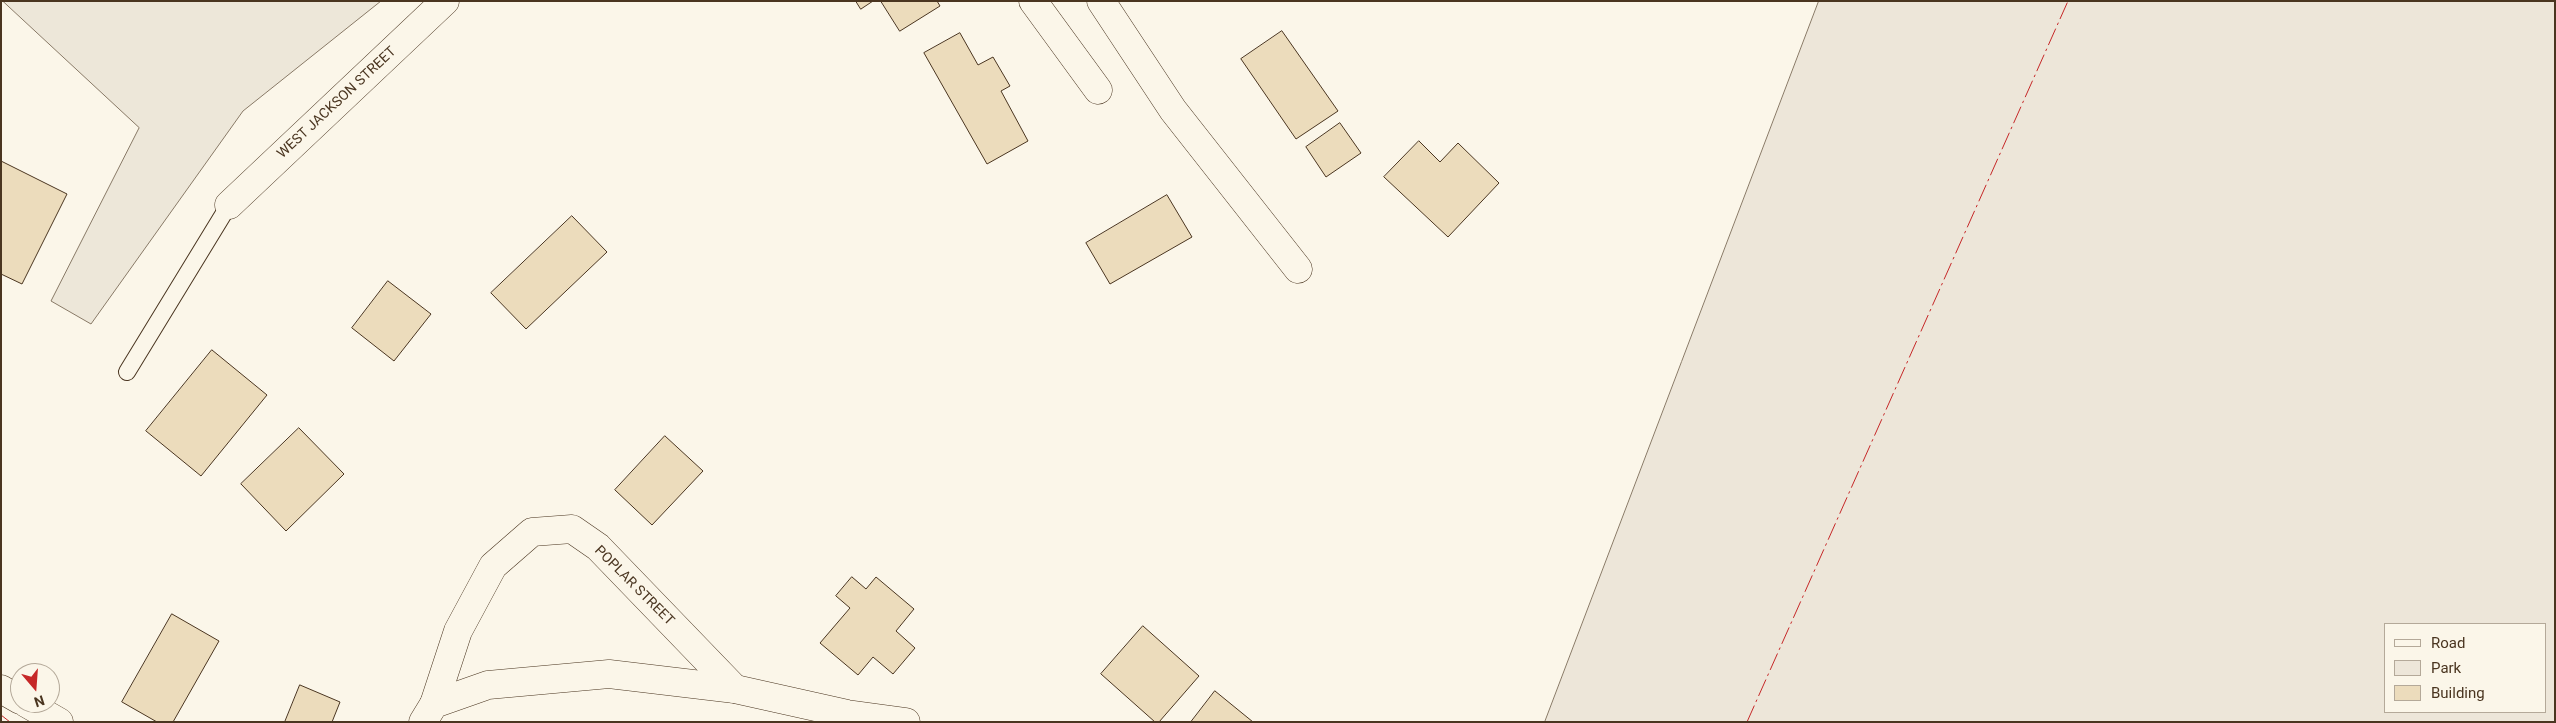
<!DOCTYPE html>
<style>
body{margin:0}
#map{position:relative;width:2556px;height:723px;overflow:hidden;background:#fbf6e9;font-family:Roboto,sans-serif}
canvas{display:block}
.frame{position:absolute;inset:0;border:2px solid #4a3520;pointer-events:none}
.legend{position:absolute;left:2384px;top:623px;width:162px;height:90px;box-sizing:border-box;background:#fbf6e9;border:1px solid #b4a999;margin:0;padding:6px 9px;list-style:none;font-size:15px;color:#4a3520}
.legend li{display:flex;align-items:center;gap:10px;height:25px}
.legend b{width:25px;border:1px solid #b4a999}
.north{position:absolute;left:10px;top:663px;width:50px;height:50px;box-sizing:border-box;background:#fbf6e9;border:1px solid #b4a999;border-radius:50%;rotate:162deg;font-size:14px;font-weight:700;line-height:20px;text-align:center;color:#4a3520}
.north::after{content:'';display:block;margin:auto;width:18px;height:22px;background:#c62828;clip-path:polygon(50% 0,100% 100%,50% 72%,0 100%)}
</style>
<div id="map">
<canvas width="2556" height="723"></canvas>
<div class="frame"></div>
<ul class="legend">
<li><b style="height:6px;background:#fbf6e9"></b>Road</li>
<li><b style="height:14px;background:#ede6d9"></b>Park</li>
<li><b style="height:14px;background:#ecdcbc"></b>Building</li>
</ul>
<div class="north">N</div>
</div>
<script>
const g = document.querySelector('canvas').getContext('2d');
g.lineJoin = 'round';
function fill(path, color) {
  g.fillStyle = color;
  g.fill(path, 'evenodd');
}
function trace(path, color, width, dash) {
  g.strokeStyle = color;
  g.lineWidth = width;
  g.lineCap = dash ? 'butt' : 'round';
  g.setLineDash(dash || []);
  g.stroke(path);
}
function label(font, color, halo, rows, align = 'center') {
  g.font = font + ' Roboto,sans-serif';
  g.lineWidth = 4;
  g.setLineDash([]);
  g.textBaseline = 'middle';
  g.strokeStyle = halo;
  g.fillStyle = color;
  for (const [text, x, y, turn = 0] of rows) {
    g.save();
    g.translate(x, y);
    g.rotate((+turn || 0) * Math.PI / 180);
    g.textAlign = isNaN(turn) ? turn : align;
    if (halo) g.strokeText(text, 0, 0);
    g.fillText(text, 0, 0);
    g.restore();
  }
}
const green = new Path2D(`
 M1819,1H2555V722H1545ZM2385,624H2545V712H2385Z`);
fill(green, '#ede6d9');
trace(green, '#887966', 1);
const parking = new Path2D(`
 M3,1H381L243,111L91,324L51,301L139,128Z`);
fill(parking, '#ede7d9');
trace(parking, '#887966', 1);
const building = new Path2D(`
 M856,1H873L861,9Z
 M881,1H937L940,6L900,31Z
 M1282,31L1338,111L1296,139L1241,59Z
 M960,33L978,65L993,57L1010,86L1001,91L1028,141L987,164L924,53Z
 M1340,123L1361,153L1326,177L1306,147Z
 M1419,141L1440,162L1458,143L1499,183L1448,237L1384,177Z
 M1,161L67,194L22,284L1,274Z
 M1167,195L1192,237L1110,284L1086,243Z
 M572,216L607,252L526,329L491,293Z
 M388,281L431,314L394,361L352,328Z
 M212,350L267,395L201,476L146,431Z
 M299,428L344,474L286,531L241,484Z
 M665,436L703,471L652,525L615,490Z
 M852,577L866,589L876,577L914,609L896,631L915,648L893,674L873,657L858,675L820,643L850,608L836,596Z
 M172,614L219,641L173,722H157L122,702Z
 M1143,626L1199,676L1159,722H1155L1101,674Z
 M300,685L340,702L332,722H285Z
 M1215,691L1253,722H1191Z`);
fill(building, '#ecdcbc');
trace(building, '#4a3520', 1);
const lane = new Path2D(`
 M127,372L229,205`);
const street = new Path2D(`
 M1033,1L1098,90
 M1101,1L1173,110L1298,269
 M229,205L445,1
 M434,704L458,631L493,566L532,532L572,529L598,547L735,689`);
const secondary = new Path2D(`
 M1,689L20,700
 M26,703L59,722
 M423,722L434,704L488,685L609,674L735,689L847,714L906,722`);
trace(lane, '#4a3520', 18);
trace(street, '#4a3520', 29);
trace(secondary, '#4a3520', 29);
trace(lane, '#fbf6e9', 16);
trace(street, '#fbf6e9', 28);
trace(secondary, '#fbf6e9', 28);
trace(new Path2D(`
 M1,715L10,722
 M1747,722L2068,1`), '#c62828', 1, [18, 4, 2.5, 4]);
label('14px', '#4a3520', '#fbf6e9', [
 ["WEST JACKSON STREET",337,103,-43],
 ["POPLAR STREET",634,586,45]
]);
</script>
